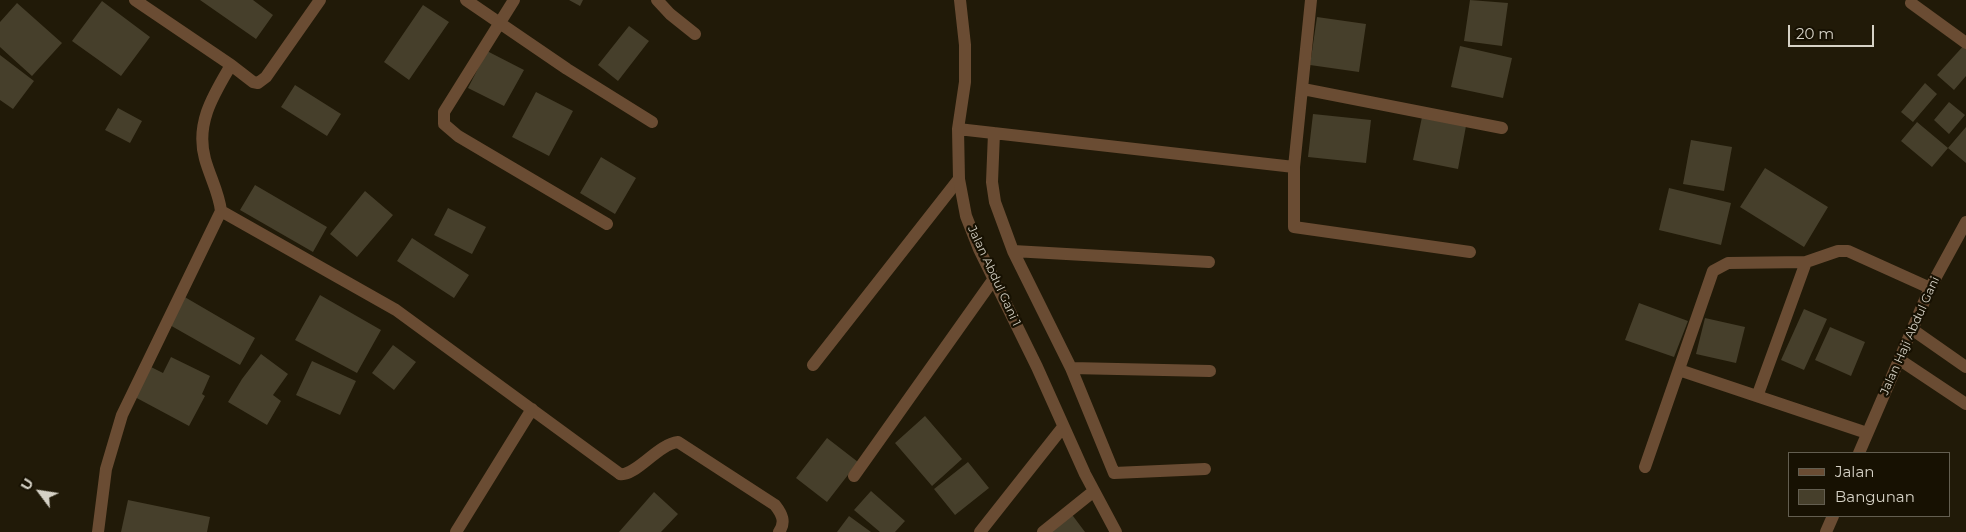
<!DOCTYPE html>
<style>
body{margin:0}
#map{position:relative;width:1966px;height:532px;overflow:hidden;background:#211a08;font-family:Montserrat,sans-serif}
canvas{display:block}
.legend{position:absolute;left:1788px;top:452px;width:162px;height:65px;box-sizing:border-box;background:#171102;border:1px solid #635e50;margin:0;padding:6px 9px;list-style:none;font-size:15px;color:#d6d2c6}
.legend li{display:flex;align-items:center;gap:10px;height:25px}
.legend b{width:25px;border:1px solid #635e50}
.north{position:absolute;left:15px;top:467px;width:50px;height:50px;-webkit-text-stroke:4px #171102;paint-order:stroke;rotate:301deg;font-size:14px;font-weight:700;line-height:20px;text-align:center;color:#d6d2c6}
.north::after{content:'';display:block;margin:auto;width:18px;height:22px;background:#d6d2c6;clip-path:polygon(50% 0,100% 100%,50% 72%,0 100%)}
.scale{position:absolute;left:1788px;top:25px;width:86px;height:22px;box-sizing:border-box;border:2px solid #d6d2c6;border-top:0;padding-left:6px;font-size:15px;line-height:18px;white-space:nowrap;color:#d6d2c6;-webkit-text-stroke:4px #171102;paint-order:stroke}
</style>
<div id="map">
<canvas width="1966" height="532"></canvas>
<ul class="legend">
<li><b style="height:6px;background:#6a4c33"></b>Jalan</li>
<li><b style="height:14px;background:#463f2b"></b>Bangunan</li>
</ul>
<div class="north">U</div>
<div class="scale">20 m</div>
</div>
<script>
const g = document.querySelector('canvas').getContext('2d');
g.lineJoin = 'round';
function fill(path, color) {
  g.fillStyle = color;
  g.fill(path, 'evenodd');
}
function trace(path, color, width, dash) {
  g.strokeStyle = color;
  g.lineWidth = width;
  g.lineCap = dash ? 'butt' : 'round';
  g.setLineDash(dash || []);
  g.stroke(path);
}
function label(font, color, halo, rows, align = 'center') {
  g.font = font + ' Montserrat,sans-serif';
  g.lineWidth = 4.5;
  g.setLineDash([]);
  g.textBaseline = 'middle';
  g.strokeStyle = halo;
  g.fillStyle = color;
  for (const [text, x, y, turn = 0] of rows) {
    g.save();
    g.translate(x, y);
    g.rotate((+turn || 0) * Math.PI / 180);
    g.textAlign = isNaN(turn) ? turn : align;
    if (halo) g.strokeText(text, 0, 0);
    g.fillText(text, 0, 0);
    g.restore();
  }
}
fill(new Path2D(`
 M200,0H253L273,15L256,39Z
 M569,0H583L580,6Z
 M1470,0L1508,3L1502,46L1464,41Z
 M102,1L150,37L121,76L72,41Z
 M17,3L62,43L32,76L0,47V22Z
 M423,5L449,22L409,80L384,62Z
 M1317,17L1366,24L1359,72L1310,65Z
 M629,26L649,41L618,81L598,65Z
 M1966,43V76L1954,90L1937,75Z
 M1460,46L1512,58L1503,98L1451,87Z
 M487,51L524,70L504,106L468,88Z
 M0,55L34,81L13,109L0,100Z
 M1925,83L1937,94L1913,122L1901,112Z
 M295,85L341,114L327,136L281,107Z
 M536,92L573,111L549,156L512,137Z
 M1949,102L1965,115L1949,134L1934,120Z
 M118,108L142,121L130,143L105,130Z
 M1313,114L1371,120L1366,163L1308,157Z
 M1422,117L1466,126L1458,169L1413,160Z
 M1917,122L1948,148L1932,167L1901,141Z
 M1966,127V163L1948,148Z
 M1691,140L1732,147L1724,191L1683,184Z
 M601,157L636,178L615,214L580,193Z
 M1765,168L1828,207L1804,247L1740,207Z
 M255,185L327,227L313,252L240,210Z
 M1669,188L1731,203L1721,245L1659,230Z
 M365,191L393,215L357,257L330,234Z
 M448,208L486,227L472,254L434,235Z
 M412,238L469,275L454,298L397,261Z
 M320,295L381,330L357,373L295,340Z
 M183,296L255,338L240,365L168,324Z
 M1639,303L1688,321L1674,357L1625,340Z
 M1804,309L1827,319L1804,370L1781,360Z
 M1705,318L1745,327L1736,363L1696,354Z
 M1830,327L1865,342L1851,376L1815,360Z
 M393,345L416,362L394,390L372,373Z
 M261,354L288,374L273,395L281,401L267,425L228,402L242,379Z
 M171,357L210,376L202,394L205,396L189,426L133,396L149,366L163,373Z
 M312,361L356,381L340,415L296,395Z
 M925,416L962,459L932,486L895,443Z
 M827,438L858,462L827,502L796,478Z
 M968,462L989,488L955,515L934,489Z
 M871,491L905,521L895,532H880L854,510Z
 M654,492L678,514L661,532H619Z
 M128,500L210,517L207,532H121Z
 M1070,512L1085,532H1045Z
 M849,516L871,532H837Z`), '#463f2b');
trace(new Path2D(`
 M813,365L959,179
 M620,474C635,477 658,444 678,442L775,505C782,514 786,522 779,532`), '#6a4c33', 12);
trace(new Path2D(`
 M135,0L231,65L253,82L258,83L266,77L320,0
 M466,0L567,69L652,122
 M514,0L444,112V124L458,136L607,224
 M657,0L670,14L695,34
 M960,0L965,45V82L958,129L959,179L966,216L979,249L1037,367L1085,474L1116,532
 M1311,0L1294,167V227L1470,252
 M1911,3L1966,43
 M1303,89L1502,128
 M958,129L1294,167
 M994,133L992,182L995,202L1013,251L1071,368L1114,473L1205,469
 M221,211L396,310L620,474
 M1013,251L1209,262
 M1913,330L1966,367
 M1900,360L1966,404
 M1071,368L1210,371
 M1679,370L1867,433
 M1758,394L1806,262
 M1859,453L1930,288L1966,222
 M1645,467L1713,271L1728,263L1806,262L1838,251H1848L1930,288
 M854,476L993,280
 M98,532L106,469L122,415L221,211C219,193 210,177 205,159C195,123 214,94 231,65
 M456,532L532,409
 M980,532L1063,427
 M1043,532L1094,491
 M1826,532L1833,516`), '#6a4c33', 12);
label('12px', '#d6d2c6', '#171102', [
 ["Jalan Abdul Gani 1",994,276,65],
 ["Jalan Haji Abdul Gani",1910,336,-66]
]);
</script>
